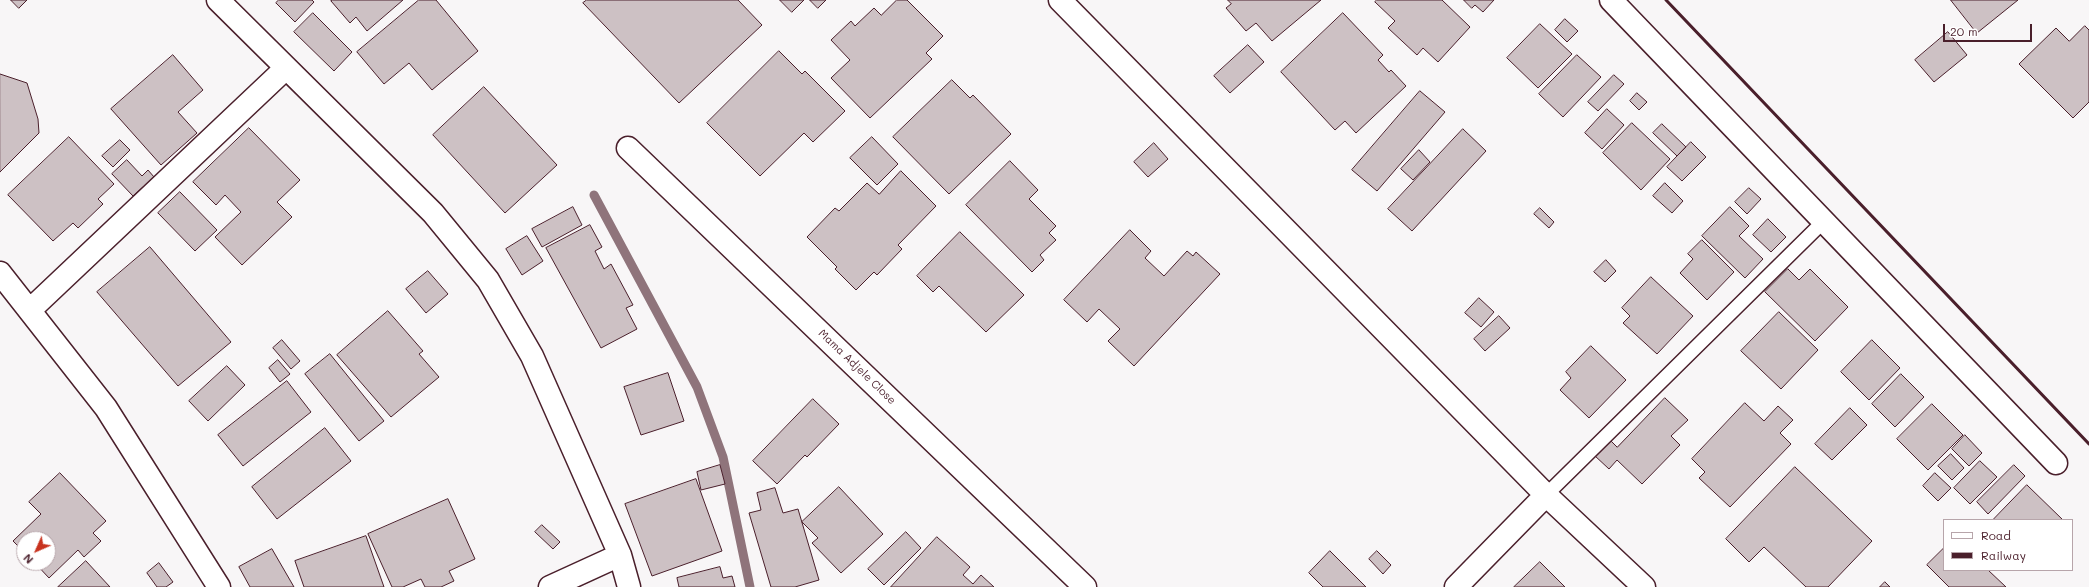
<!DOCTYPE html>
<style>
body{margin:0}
#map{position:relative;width:2089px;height:587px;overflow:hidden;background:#f8f6f7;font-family:Mali,sans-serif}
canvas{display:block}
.legend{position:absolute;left:1943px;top:519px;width:130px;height:52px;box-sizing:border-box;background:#fff;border:1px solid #b7a5aa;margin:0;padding:5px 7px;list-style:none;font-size:12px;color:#4a1f2b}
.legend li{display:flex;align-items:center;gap:8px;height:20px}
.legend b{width:20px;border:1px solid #b7a5aa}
.north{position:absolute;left:16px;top:531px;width:40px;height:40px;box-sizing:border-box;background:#fff;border:1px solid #b7a5aa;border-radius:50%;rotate:225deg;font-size:11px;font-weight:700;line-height:16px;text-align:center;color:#4a1f2b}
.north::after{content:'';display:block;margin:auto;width:14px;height:18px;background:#c8321e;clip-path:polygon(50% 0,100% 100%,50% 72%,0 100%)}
.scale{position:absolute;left:1943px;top:24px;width:89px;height:18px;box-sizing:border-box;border:2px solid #4a1f2b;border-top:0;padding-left:5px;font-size:12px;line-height:14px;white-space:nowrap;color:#4a1f2b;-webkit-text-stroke:3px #fff;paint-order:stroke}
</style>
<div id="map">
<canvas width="2089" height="587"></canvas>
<ul class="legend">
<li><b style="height:5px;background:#fff"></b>Road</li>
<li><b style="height:5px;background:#4a1f2b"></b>Railway</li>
</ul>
<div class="north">N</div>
<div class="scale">20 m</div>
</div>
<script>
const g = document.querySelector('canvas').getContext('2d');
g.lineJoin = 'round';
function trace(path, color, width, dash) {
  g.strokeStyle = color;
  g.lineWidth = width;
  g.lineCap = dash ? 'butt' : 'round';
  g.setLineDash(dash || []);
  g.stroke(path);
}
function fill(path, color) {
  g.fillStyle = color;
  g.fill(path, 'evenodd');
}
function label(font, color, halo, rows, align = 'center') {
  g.font = font + ' Mali,sans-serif';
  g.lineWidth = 4;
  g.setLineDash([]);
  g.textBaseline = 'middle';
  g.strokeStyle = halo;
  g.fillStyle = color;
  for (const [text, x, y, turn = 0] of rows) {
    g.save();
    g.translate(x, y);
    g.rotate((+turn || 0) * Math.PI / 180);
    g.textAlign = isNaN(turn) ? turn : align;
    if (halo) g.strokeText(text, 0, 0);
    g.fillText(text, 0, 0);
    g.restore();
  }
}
trace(new Path2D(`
 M594,195L697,387L723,457L750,587`), '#8f747b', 9);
const building = new Path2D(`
 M11,0H27L19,8Z
 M279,0H312L314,2L295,22L276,3Z
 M333,0H403L367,31L356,17L350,23L331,1Z
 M419,0H436L478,51L432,90L409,63L384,84L357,52Z
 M587,0H738L762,25L679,103L583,3Z
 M780,0H804L792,12Z
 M810,0H826L818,8Z
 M897,0H907L943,36L926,53L932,59L870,118L831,78L850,60L831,40L851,21L855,26L874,8L881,15Z
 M1228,0H1321L1272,41L1256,23L1246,31L1226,8L1231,4Z
 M1377,0H1442L1470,27L1438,62L1423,48L1417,55L1388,28L1395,21L1375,2Z
 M1464,0H1494L1483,12L1475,5L1472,8Z
 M1951,0H2018L1977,33Z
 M313,13L352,52L334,71L294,32Z
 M1343,13L1383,55L1378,60L1389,72L1391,70L1406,86L1356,133L1345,121L1335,130L1281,72Z
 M1565,19L1578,31L1567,42L1555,30Z
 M1540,24L1572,54L1538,88L1507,58Z
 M2085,26L2089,30V102L2073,118L2019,64L2056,28L2069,41Z
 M1948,32L1967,55L1934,82L1915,60Z
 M1248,45L1264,62L1230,93L1214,76Z
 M779,51L802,74L805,71L845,111L813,142L804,133L760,176L707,123Z
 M173,55L203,90L178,112L197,133L161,165L111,109Z
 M1577,55L1601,77L1563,117L1539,94Z
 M0,74L27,83L38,119L39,133L0,172Z
 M1614,75L1624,84L1598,111L1588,102Z
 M952,80L970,98L973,95L1011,134L949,194L893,137Z
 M484,87L557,165L505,213L433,135Z
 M1420,91L1445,112L1377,191L1352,170Z
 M1637,93L1647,102L1639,110L1630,101Z
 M1607,109L1624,125L1602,149L1585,133Z
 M1632,123L1670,159L1641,190L1603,153Z
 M1662,124L1686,147L1677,156L1653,133Z
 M249,128L300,180L277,202L292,217L242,265L215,237L241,212L225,195L216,205L193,182Z
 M1463,129L1486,151L1412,231L1388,209Z
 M69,137L114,184L98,199L103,204L78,228L73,223L53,241L8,195Z
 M872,137L898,164L877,185L850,158Z
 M120,140L130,150L113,167L102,156Z
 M1691,142L1706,157L1682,181L1667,167Z
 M1154,143L1168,159L1148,177L1134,162Z
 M1419,150L1430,162L1413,180L1401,169Z
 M127,160L142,176L148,170L154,177L133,196L112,174Z
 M1010,161L1038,190L1029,199L1056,226L1049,233L1056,240L1040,255L1044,260L1032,272L966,205Z
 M901,171L936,206L898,245L902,249L877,275L874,272L856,290L835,269L837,267L807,237L835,208L839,211L867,183L879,194Z
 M1665,183L1683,201L1672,213L1653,196Z
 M1749,188L1761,199L1747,214L1735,202Z
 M180,192L217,230L195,251L158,213Z
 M573,207L582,225L542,247L532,229Z
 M1730,207L1749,226L1739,236L1763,259L1745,278L1702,236Z
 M1540,208L1554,222L1549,228L1534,214Z
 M1768,219L1786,237L1771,252L1753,235Z
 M590,225L602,247L595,251L604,269L611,264L633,305L626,308L637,329L601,348L546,248Z
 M1130,230L1151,251L1145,258L1164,276L1187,251L1193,256L1196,252L1220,274L1134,366L1108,341L1120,329L1099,309L1087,322L1064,300Z
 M960,232L1024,295L986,332L939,286L933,292L917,276Z
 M527,236L543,261L522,275L506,249Z
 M1702,240L1734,272L1707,300L1680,273L1693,259L1688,254Z
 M150,247L231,342L178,386L97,292Z
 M1606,260L1616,271L1605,282L1594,272Z
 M1788,269L1799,280L1810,269L1848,307L1815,341L1765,292Z
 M428,271L448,294L426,313L406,289Z
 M1651,277L1693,316L1657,354L1623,323L1630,316L1622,308Z
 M1479,298L1494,312L1481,327L1465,313Z
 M388,311L423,351L419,354L439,377L391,417L337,355Z
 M1779,312L1818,350L1781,389L1741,351Z
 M1499,316L1510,328L1485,351L1474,339Z
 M282,340L300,361L291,369L273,348Z
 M1872,340L1900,368L1869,400L1841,372Z
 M1591,346L1626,380L1589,418L1560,390L1571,378L1566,372Z
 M330,354L384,421L359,441L305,374Z
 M278,360L290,374L280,382L269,368Z
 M227,366L245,385L208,421L189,401Z
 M668,373L684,421L641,435L624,387Z
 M1901,374L1924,397L1895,427L1872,404Z
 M287,381L311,412L243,466L218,435Z
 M1665,398L1688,420L1671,436L1680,445L1642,484L1617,460L1609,469L1594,455L1609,439L1617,447Z
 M813,399L839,424L807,457L805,455L777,484L753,461Z
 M1745,403L1764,421L1778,406L1793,420L1780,433L1791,444L1730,507L1699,478L1705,472L1692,459Z
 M1932,404L1963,435L1928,470L1897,439Z
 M1850,408L1867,425L1832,460L1815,444Z
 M325,428L351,461L277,519L252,487Z
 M1965,435L1982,453L1969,466L1952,449Z
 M1951,454L1964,468L1952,480L1938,466Z
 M1980,461L1997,477L1970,504L1954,488Z
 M720,465L725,484L701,490L697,472Z
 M2014,465L2025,476L1988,514L1977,502Z
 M1795,467L1872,541L1828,587H1806L1764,547L1749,562L1726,539Z
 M60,473L106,521L93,533L101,541L84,557L78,550L49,578L35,563H48V539H24V552L13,541L41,514L29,502Z
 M1935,473L1951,488L1938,501L1923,486Z
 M696,479L722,551L652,576L625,504Z
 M2027,485L2063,520H1993Z
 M839,487L883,534L841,573L812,543L818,538L802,522Z
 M775,488L783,513L798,509L819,580L795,587H771L749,513L761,510L757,493Z
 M448,499L475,559L449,571L454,581L441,587H425L421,579L403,587H392L368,534Z
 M542,525L560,542L553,549L535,532Z
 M906,532L921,548L884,585L868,569Z
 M366,536L384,587H304L295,561Z
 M937,537L970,567L963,575L973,584L981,575L994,587H891Z
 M1944,548V570H1988L2006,587H1949L1927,565Z
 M272,549L294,587H250L239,567Z
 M1330,551L1366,587H1323L1309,573Z
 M1377,551L1391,565L1383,574L1369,559Z
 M86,561L110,587H58Z
 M1540,562L1565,587H1514Z
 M159,563L173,582L166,587H157L147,573Z
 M720,567L723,578L732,576L735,587H679L677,578Z
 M1885,582L1890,587H1880Z`);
fill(building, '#cdc1c4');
trace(building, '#4a1f2b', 1);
const service = new Path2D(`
 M1546,495L1824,221`);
const minor = new Path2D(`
 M218,0L433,213L488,280L532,356L620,555L629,587
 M1060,0L1546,495L1644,587
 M1611,0L2056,463
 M628,148L1085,587
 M0,273L106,408L219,587
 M30,310L286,68
 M550,587L620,555
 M1456,587L1546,495`);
trace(service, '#4a1f2b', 16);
trace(minor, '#4a1f2b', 25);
trace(service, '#fff', 13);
trace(minor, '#fff', 22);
trace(new Path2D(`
 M1666,0L2089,444`), '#4a1f2b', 3);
label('11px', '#4a1f2b', '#fff', [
 ["Mama Adjele Close",857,367,44]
]);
</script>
